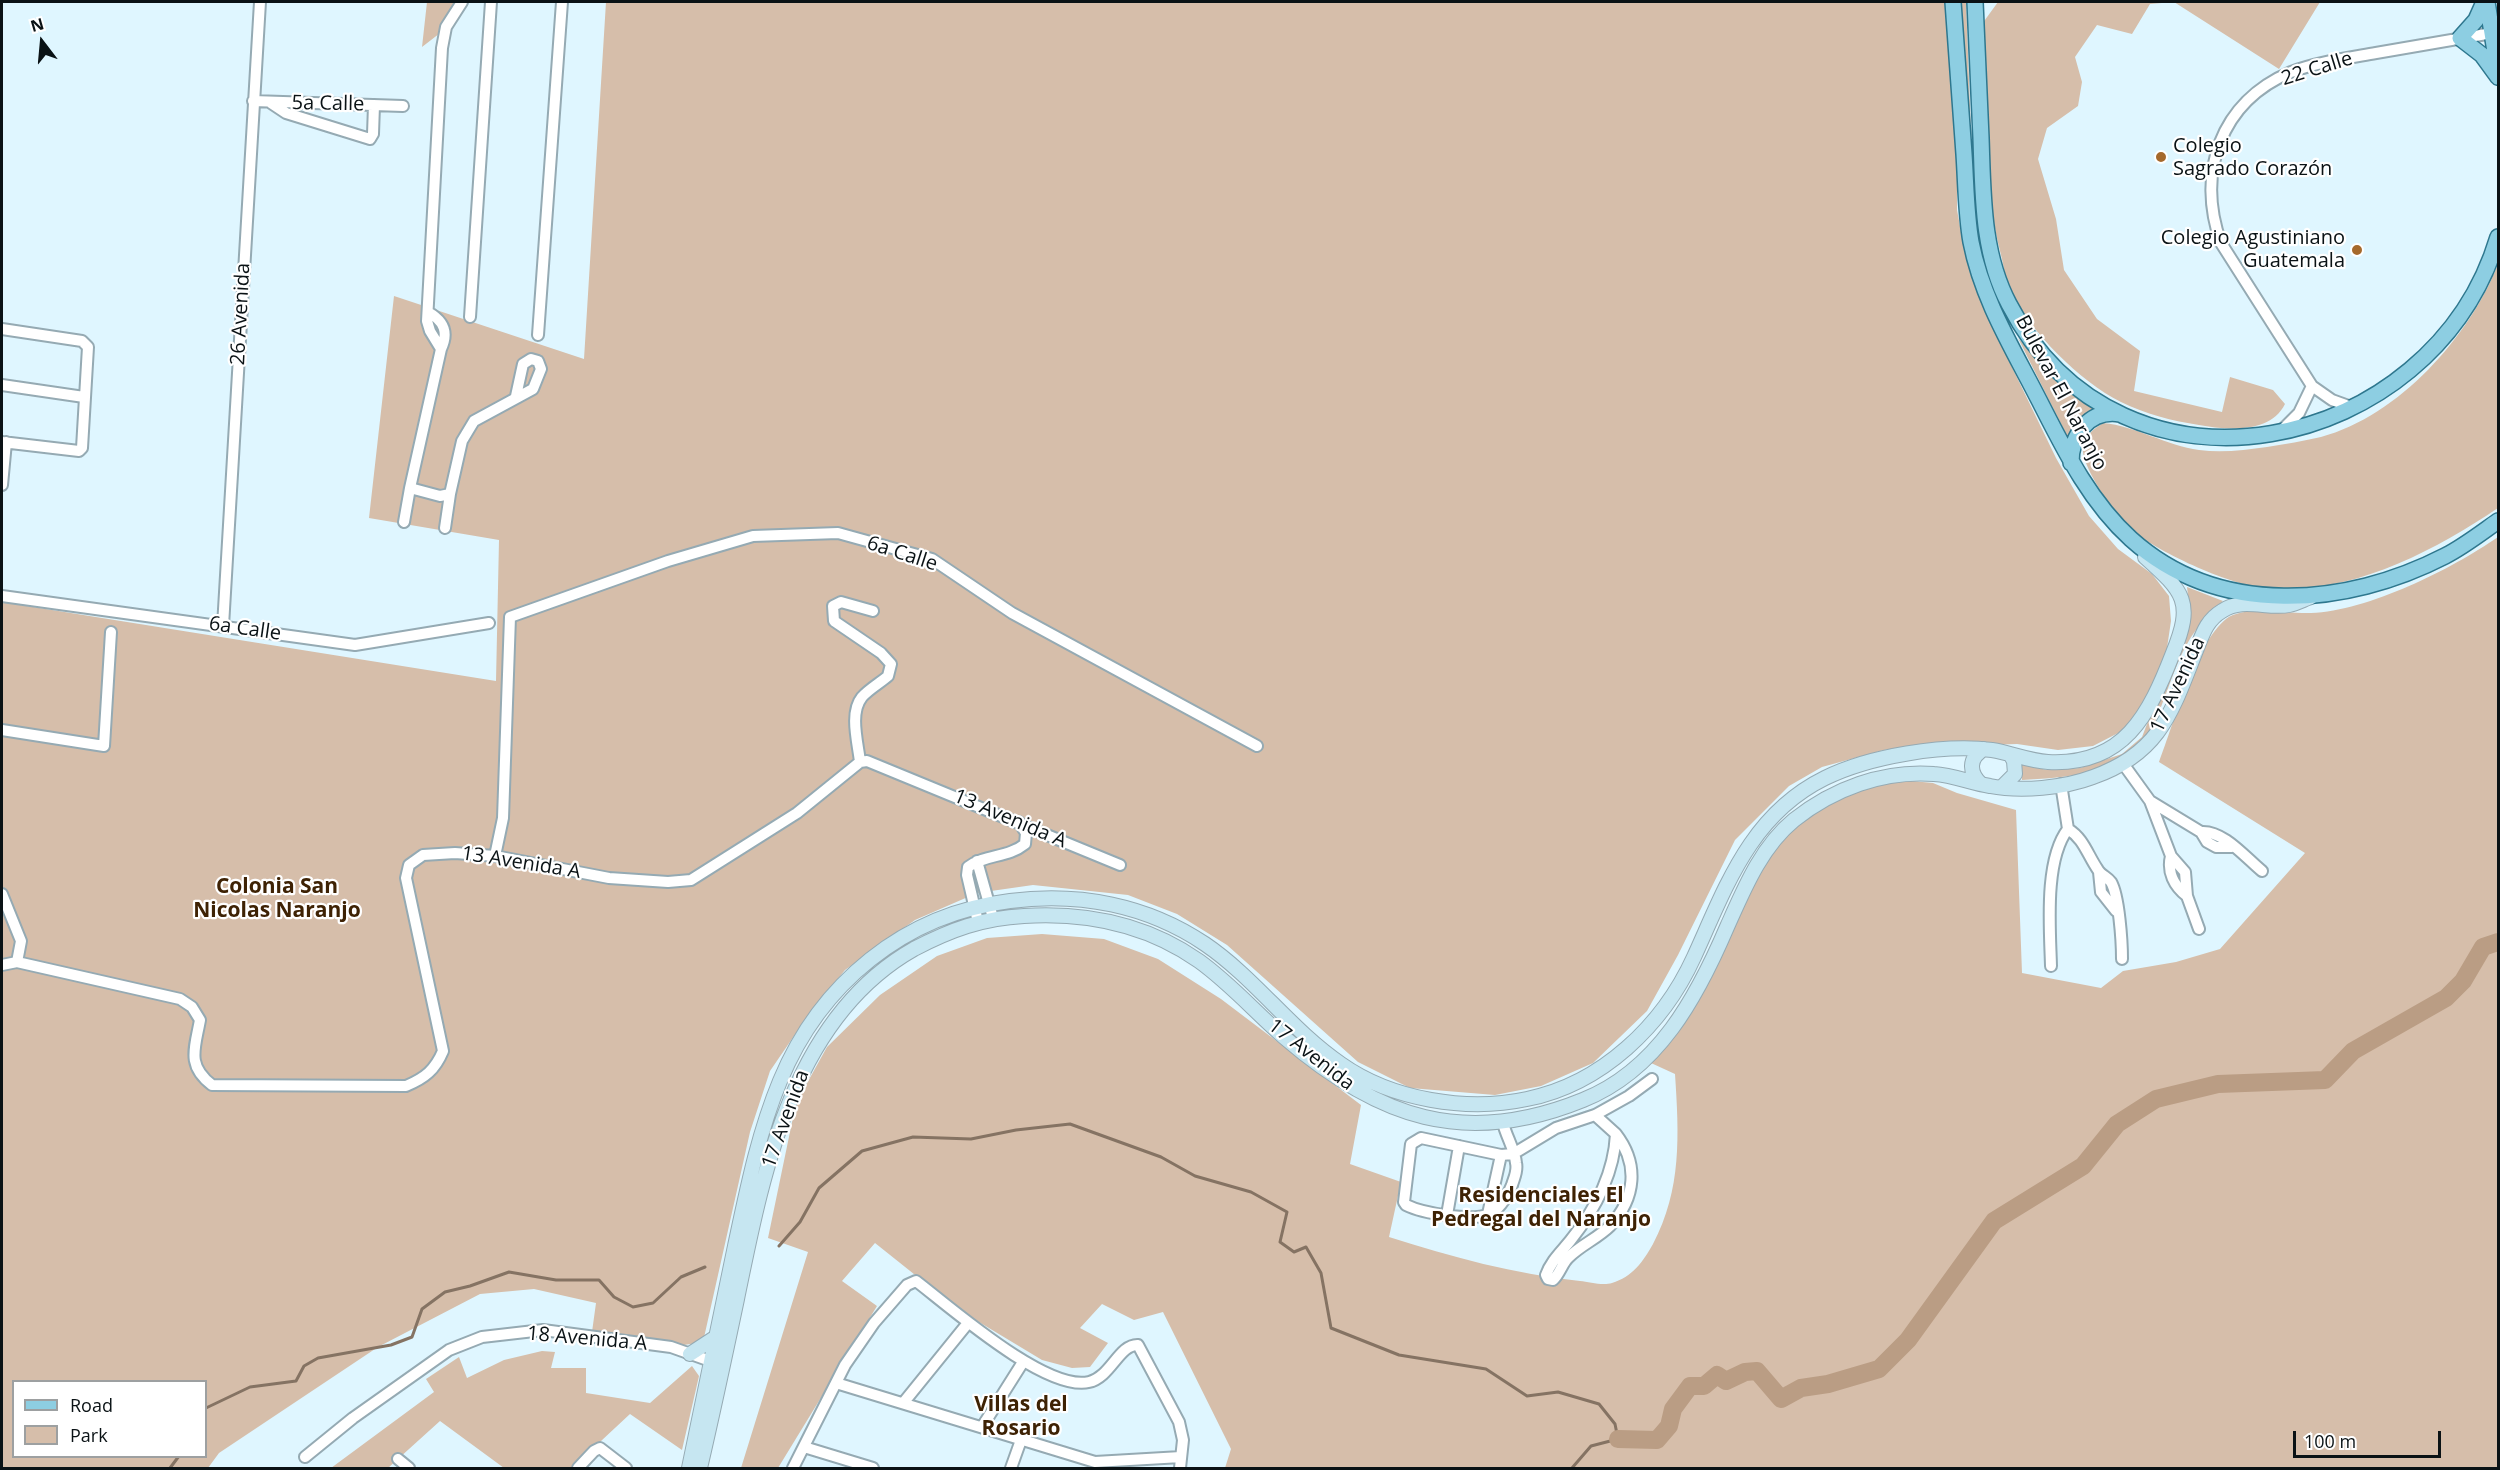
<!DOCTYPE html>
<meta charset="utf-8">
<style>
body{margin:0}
#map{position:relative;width:2500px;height:1470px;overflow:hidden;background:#dff6ff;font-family:"Open Sans",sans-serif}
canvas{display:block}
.frame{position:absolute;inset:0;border:3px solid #0a1215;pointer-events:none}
.legend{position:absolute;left:12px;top:1380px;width:195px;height:78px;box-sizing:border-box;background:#fff;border:2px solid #9da0a1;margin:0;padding:8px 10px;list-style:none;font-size:18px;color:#0a1215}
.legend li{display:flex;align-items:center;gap:12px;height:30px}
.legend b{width:30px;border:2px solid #9da0a1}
.north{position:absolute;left:12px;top:12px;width:60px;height:60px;-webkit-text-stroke:4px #fff;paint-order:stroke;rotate:344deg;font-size:16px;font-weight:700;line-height:24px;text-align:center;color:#0a1215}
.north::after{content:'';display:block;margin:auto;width:21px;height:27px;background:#0a1215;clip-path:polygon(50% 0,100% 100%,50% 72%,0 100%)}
.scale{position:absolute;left:2293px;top:1431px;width:148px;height:27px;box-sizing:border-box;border:3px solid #0a1215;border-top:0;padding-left:8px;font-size:18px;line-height:21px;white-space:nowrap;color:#0a1215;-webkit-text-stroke:4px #fff;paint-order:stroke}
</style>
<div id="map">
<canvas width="2500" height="1470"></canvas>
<div class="frame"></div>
<ul class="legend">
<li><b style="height:8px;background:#8dcee2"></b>Road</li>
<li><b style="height:16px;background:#d6beaa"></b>Park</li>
</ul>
<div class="north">N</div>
<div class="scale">100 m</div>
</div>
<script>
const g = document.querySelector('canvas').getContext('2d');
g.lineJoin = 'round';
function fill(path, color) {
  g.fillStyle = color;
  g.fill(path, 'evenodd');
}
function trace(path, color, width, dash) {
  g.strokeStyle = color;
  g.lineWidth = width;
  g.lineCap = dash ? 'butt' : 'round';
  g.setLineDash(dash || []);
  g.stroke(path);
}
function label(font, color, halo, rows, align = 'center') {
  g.font = font + ' "Open Sans",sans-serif';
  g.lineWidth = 4.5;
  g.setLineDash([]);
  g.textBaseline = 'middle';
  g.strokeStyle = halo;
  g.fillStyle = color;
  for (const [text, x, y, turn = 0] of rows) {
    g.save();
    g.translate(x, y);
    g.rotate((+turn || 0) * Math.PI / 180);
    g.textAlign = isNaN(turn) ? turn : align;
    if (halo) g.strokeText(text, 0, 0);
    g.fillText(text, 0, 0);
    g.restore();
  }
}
fill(new Path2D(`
 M427,2H460L444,30L422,47Z
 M606,2H1945L1957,147V210L1965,253L2008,359L2056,458L2089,516L2118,549L2152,574L2169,596L2171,621L2164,668L2152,703L2124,730L2093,746L2058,750L2017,744L1955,746L1929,743L1884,750L1822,767L1789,786L1735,840L1678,955L1647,1011L1593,1063L1541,1086L1495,1095L1410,1088L1358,1062L1227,945L1177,914L1128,895L1033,885L977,893L915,920L845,970L809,1014L770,1071L750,1132L703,1342L684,1345L592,1332L596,1303L534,1289L480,1294L378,1347L219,1453L208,1468H2V602L496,681L499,540L369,518L394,296L584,359ZM14,1382H206V1456H14Z
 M1960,2H1966L1971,132L1961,19Z
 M1998,2H2320L2279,69L2174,2L2150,4L2132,34L2097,25L2075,57L2082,82L2078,106L2047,128L2038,159L2056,219L2064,270L2097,319L2140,351L2134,391L2222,412L2230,377L2273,390L2285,404C2270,434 2227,430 2199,425C2173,421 2145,414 2121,402C2079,381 2031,332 2010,291C2005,280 2004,266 2001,255C1982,181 1986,101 1982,24Z
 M2498,264V508C2429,554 2344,599 2257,587C2224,582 2150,549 2126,525C2113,512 2080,464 2083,447C2085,435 2094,429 2103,423C2136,426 2167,446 2199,450C2222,453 2245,450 2267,447C2285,444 2304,441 2321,437C2399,416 2470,336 2498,264Z
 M2018,338L2054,378L2095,409L2084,416L2068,438Z
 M2498,537V1468H1225L1231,1449L1163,1312L1134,1320L1102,1304L1080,1328L1108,1343L1090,1367L1072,1368L1042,1360L959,1310L875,1243L842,1281L877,1306L778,1468H741L808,1252L768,1238L796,1103L827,1047L880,995L937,956L987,938L1042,934L1104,939L1158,959L1221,999L1361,1105L1350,1164L1401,1182L1389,1237C1451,1257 1515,1274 1580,1281C1589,1282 1603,1286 1612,1283C1632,1277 1643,1262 1653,1244C1682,1189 1679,1135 1675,1074L1651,1063L1684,1024L1768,853L1809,814L1851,791L1901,780L1933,783L1957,793L2016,810L2022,973L2101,988L2123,971L2176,962L2220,949L2305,853L2159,762C2174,723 2196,643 2226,619C2244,605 2287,614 2311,613C2368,611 2452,569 2498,537Z
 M2187,587L2223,601C2184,635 2179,661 2161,707C2156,717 2153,732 2146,740C2119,774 2062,778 2022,780L2021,764L2047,770L2080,768L2122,754L2142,737L2190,612Z
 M542,1351L555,1352L551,1368H586V1393L650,1403L692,1366L699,1376L682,1450L630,1414L572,1468H504L440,1421L388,1468H331L434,1392L426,1379L459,1357L467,1378L504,1360Z`), '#d6beaa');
trace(new Path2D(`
 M779,1246L800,1222L819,1188L862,1151L913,1137L971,1139L1016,1130L1070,1124L1161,1157L1195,1176L1251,1192L1287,1212L1280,1242L1294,1252L1306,1247L1321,1273L1331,1328L1399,1355L1486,1369L1527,1396L1558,1392L1599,1404L1615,1424L1618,1439L1591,1446L1572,1468
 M206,1408L250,1387L296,1381L304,1366L318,1358L391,1345L412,1337L422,1309L445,1292L470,1286L509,1272L556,1280H599L614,1297L633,1307L653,1303L681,1277L705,1267
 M170,1468L179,1456`), '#857363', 3);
trace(new Path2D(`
 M1618,1439L1657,1440L1669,1426L1673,1409L1690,1386H1704L1717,1375L1726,1381L1745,1372L1757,1371L1781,1399L1801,1388L1828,1384L1879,1369L1908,1340L1994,1221L2083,1166L2117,1124L2156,1099L2218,1084L2325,1080L2353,1051L2446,998L2463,981L2483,947L2498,942`), '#ba9d84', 18);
const street = new Path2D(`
 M253,101L403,106
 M271,103L286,113L370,139L373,134L374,105
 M428,312C444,321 449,332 441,349L410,488L440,496L450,494L462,441L474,421L533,389L541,369L538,361L531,359L523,364L516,396
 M470,317L491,2
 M2,329L82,341L88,347L82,448L79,451L2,442
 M538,335L562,2
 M441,349L430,331L427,321L442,48L446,27L462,2
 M2,385L84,397
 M2354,408L2332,400L2312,386L2221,243C2196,173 2220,102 2291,72C2318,62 2348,58 2376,53C2417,46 2457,39 2498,32
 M2284,428L2299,413L2312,386
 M2,485L6,442
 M404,522L410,488
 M445,528L450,494
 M2,596L355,645L489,623
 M223,626L260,2
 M2,730L104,746L111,632
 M860,762C858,743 849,713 862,697C869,689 880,683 888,676L891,664L881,653L834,621L833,606L841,602L873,611
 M2124,765L2150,801L2171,856L2185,872L2187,896L2199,929
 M2061,784L2068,829C2084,839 2087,854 2098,870C2101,875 2107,877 2111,882C2119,896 2122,941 2122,959
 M2150,801L2201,832L2207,842L2216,847H2232
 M2201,832C2223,830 2245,857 2262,871
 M495,856L503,818L510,617L668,561L753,536L838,533L932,559L1012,613L1257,746
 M2171,856C2167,872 2174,886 2187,896
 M977,861L993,918
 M2099,872L2101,892L2116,911
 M2,894L21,941L17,962
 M978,922L967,875L968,867C985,854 1008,858 1025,844L1026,833L1019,822
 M2,965L17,962L180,999L192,1007L200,1020C195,1048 186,1065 212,1085L406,1086C425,1078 435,1070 443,1051L406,878L409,865L423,855L455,853L495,856L609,878L668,882L691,880L797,813L860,762L867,761L1120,865
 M2051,966C2050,928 2044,860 2068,829
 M1595,1115L1616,1134C1614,1173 1595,1210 1570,1241C1561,1252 1551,1261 1546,1275L1548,1279L1553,1280C1560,1274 1562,1263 1569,1257C1581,1245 1598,1238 1610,1226C1636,1198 1639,1164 1616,1134
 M1503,1123C1506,1136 1515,1150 1516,1163C1518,1171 1514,1178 1512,1185C1507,1197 1500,1209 1489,1214C1472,1222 1422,1213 1406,1205L1404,1202L1411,1144L1421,1138L1501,1155L1513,1154L1556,1128L1595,1115L1629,1096L1652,1079
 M1488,1214L1501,1155
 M1447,1215L1459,1146
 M836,1383L1095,1462L1181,1457
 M904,1402L968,1323
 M982,1427L1023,1362
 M804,1447L873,1468
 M305,1457L353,1418L449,1350L482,1337L543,1330L671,1347L716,1363
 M398,1459L409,1468
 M578,1468L594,1451L600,1448L626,1468
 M793,1468L845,1365L874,1323L907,1285L916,1281C950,1307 1046,1392 1089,1382C1111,1377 1119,1344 1138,1345L1179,1422L1183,1440L1180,1468
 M1011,1468L1021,1440`);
const secondary = new Path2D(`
 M1981,784C1969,773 1968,758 1984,749
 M2002,787L2015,774L2014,761L2010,754
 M690,1354L716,1337
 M689,1468C704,1394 719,1320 735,1246C747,1190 758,1134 780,1081C820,984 904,914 1010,901C1079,892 1147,905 1205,944C1255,978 1291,1030 1341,1064C1392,1100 1467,1112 1527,1099C1602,1084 1663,1025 1694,957C1726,887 1750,815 1825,778C1870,756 1943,744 1992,750C2011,753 2029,761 2048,762C2124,766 2149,715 2173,653C2194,602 2184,592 2145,557
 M700,1468C713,1412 725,1356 737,1299C763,1172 792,1018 914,949C950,930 983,918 1024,916C1088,912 1146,924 1199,961C1231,984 1256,1013 1285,1038C1378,1118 1465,1148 1583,1100C1658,1070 1697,997 1727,927C1744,889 1761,847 1794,820C1833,789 1883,770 1934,774C1953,775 1971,783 1990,786C2021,792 2064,788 2093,777C2161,753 2172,711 2197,648C2203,633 2207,620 2222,611C2242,597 2267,609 2289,605C2295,604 2305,599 2311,597`);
const primary = new Path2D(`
 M1953,2C1957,52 1960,103 1964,154C1966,183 1966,214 1971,242C1982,299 2013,349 2039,400C2064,449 2089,501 2131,539C2219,618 2346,607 2445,556C2463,547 2481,533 2498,521
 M1975,2C1977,47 1979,93 1981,138C1983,194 1982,253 2009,304C2121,521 2433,455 2498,237
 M2484,2L2476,20L2460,38L2482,55L2498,77
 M2487,2L2498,70
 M2071,463C2071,435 2089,409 2120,414`);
trace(street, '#95aab3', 14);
trace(secondary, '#95aab3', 16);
trace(primary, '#2e778e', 18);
trace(street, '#fff', 10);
trace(secondary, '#c6e6f1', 14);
trace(primary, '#8dcee2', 15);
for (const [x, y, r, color] of [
 [2161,157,6,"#a5692c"],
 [2357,250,6,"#a5692c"]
]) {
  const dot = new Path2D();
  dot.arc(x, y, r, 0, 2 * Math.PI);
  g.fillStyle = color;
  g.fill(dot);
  trace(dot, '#fff', 2);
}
label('20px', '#0a1215', '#fff', [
 ["22 Calle",2317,69,-17],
 ["5a Calle",328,104,1],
 ["26 Avenida",241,314,-87],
 ["Bulevar El Naranjo",2061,393,62],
 ["6a Calle",902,554,18],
 ["6a Calle",245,629,8],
 ["17 Avenida",2178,685,-65],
 ["13 Avenida A",1010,819,23],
 ["13 Avenida A",521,863,9],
 ["17 Avenida",1311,1055,38],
 ["17 Avenida",786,1119,-70],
 ["18 Avenida A",587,1339,5]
]);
label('20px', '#0a1215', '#fff', [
 ["Colegio",2173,146],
 ["Sagrado Corazón",2173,169],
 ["Colegio Agustiniano",2345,238,"right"],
 ["Guatemala",2345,261,"right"]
], 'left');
label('bold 21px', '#3e2204', '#fff', [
 ["Colonia San",277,887],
 ["Nicolas Naranjo",277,911],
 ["Residenciales El",1541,1196],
 ["Pedregal del Naranjo",1541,1220],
 ["Villas del",1021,1405],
 ["Rosario",1021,1429]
]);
</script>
